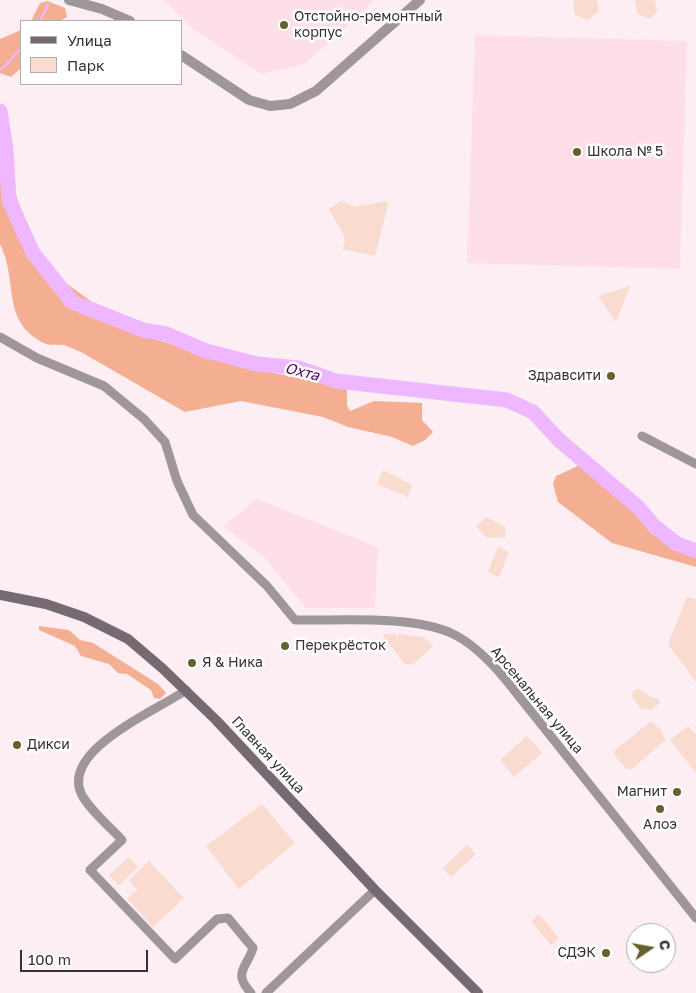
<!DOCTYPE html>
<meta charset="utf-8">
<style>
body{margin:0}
#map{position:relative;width:696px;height:993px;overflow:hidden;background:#fceef2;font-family:"Golos Text",sans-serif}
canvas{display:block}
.legend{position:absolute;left:20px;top:20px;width:162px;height:65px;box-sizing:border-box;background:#fff;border:1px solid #afacad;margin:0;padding:6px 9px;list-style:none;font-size:15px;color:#383032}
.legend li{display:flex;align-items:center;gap:10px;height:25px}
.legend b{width:25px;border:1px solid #afacad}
.north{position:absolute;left:626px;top:923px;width:50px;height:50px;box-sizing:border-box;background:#fff;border:1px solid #afacad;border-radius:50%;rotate:78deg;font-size:14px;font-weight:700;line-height:20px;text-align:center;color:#383032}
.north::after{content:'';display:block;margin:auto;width:18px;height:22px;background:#64612e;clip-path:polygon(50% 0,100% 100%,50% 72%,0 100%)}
.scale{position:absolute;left:20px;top:950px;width:128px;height:22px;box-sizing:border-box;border:2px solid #383032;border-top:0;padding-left:6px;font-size:15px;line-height:18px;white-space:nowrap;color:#383032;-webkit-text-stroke:4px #fff;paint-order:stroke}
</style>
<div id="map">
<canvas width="696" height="993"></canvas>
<ul class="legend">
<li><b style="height:6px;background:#756a71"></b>Улица</li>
<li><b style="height:14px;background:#f9dbcf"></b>Парк</li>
</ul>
<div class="north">С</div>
<div class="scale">100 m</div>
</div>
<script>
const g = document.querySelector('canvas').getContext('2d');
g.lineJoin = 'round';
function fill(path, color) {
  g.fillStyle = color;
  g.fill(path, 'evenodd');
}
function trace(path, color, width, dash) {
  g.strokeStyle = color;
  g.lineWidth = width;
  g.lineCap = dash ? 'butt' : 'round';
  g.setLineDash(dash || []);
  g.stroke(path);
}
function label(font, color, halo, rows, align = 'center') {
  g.font = font + ' "Golos Text",sans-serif';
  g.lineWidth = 5;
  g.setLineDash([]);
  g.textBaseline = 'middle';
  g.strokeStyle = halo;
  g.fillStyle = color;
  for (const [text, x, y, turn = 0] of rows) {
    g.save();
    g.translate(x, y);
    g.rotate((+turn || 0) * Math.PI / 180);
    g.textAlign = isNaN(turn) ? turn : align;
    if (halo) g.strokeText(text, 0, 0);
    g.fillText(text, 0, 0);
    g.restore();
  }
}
fill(new Path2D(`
 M163,0H375L305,64L261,74L194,29Z
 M475,35L687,41L680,269L467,263Z
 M257,499L378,547L375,608H306L263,556L223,526Z`), '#fedfe7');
fill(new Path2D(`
 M573,0H597L599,11L588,20L575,15Z
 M635,0H655L657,12L649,19L637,13Z
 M341,201L355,207L386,201L388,204L375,256L343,249L345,238L329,209Z
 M630,286L616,322L598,296Z
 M383,470L412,485L408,497L377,484Z
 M487,517L506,528L505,537L487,538L476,526Z
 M498,547L509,552L499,577L488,572Z
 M687,597L696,599V682L668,644Z
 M384,634H396L397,640L399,634L424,637L433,646L412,665L405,664L393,649L395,644L392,648L383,637Z
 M639,689L649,696L659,699L660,703L651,710L640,708L632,696L634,690Z
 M650,722C656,723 664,733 665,740L632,769H627L615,756L614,751Z
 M688,726L696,735V773L670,740Z
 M527,736L542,753L514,777L500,760Z
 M262,804L295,843L239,889L206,846Z
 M467,845L476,854L451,877L443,868Z
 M129,857L138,867L119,885L109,875Z
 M149,861L184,898L153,927L127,899L137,890L129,880Z
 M539,914L559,938L551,945L531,921Z`), '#f9dbcf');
fill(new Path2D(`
 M47,1L65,8L67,17L60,21H31L40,3Z
 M21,30V68L11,77L0,73V39Z
 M0,147L32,243L59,278L100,308L152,338L201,354L245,367L347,388V405L350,411L374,401L422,403V420L433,432L425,440L413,446L392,437L348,427L323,417L241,401L185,412L81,352C75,350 69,346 63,345C57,344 50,346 44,343C0,321 19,282 0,244Z
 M580,465L622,499L668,543L696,553V567L612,543L558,502L553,484L556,476Z
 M39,626L69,630L80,640L93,643L158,684L166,693L160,699L154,698L151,690L127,674L118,673L109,664L81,656L75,646L39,630Z`), '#f4ae92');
trace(new Path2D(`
 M40,21L48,5
 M0,69C10,65 12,55 21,50`), '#eeb7ff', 2.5);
trace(new Path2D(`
 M0,111L6,149L9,200L33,253L72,302L143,330L166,334L206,351L257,364L299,368L336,381L507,400L533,412L559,440L639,508L654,526L677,544L696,551`), '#eeb7ff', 15);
trace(new Path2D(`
 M0,337L37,358L104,386L144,419L165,442L177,481L193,515L267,586L295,620C340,621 410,615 451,633C473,643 491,662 506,680L696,918
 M642,436L696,464
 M186,690C159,710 56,751 83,797C93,813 109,826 122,840L90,870L175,959L217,919L228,918L253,948C247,968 232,972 251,993
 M266,993L375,890`), '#9e969b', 9);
trace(new Path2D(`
 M69,0L102,9L130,21
 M181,55L249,100L270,106L290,104L316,91L420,0`), '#9e969b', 10);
trace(new Path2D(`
 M0,595L46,604L84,617L128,639L162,668L216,720L375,890L478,993`), '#756a71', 10);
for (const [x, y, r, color] of [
 [284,25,5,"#64612e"],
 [577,152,5,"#64612e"],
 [611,376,5,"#64612e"],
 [285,646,5,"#64612e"],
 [192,663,5,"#64612e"],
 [17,745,5,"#64612e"],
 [677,792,5,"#64612e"],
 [660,809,5,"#64612e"],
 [606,953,5,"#64612e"]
]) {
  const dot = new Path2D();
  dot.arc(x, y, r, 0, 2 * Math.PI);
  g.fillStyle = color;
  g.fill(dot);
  trace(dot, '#fff', 2);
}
label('14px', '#383032', '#fff', [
 ["Отстойно-ремонтный",294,17],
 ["корпус",294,33],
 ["Школа № 5",587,152],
 ["Здравсити",601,376,"right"],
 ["Перекрёсток",295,646],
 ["Я & Ника",202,663],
 ["Дикси",27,745],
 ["Магнит",667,792,"right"],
 ["Алоэ",660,825,"center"],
 ["СДЭК",596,953,"right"]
], 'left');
label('14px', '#383032', '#fff', [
 ["Арсенальная улица",537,700,50],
 ["Главная улица",268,755,47]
]);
label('italic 15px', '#500b62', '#fff', [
 ["Охта",302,372,14]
]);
</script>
